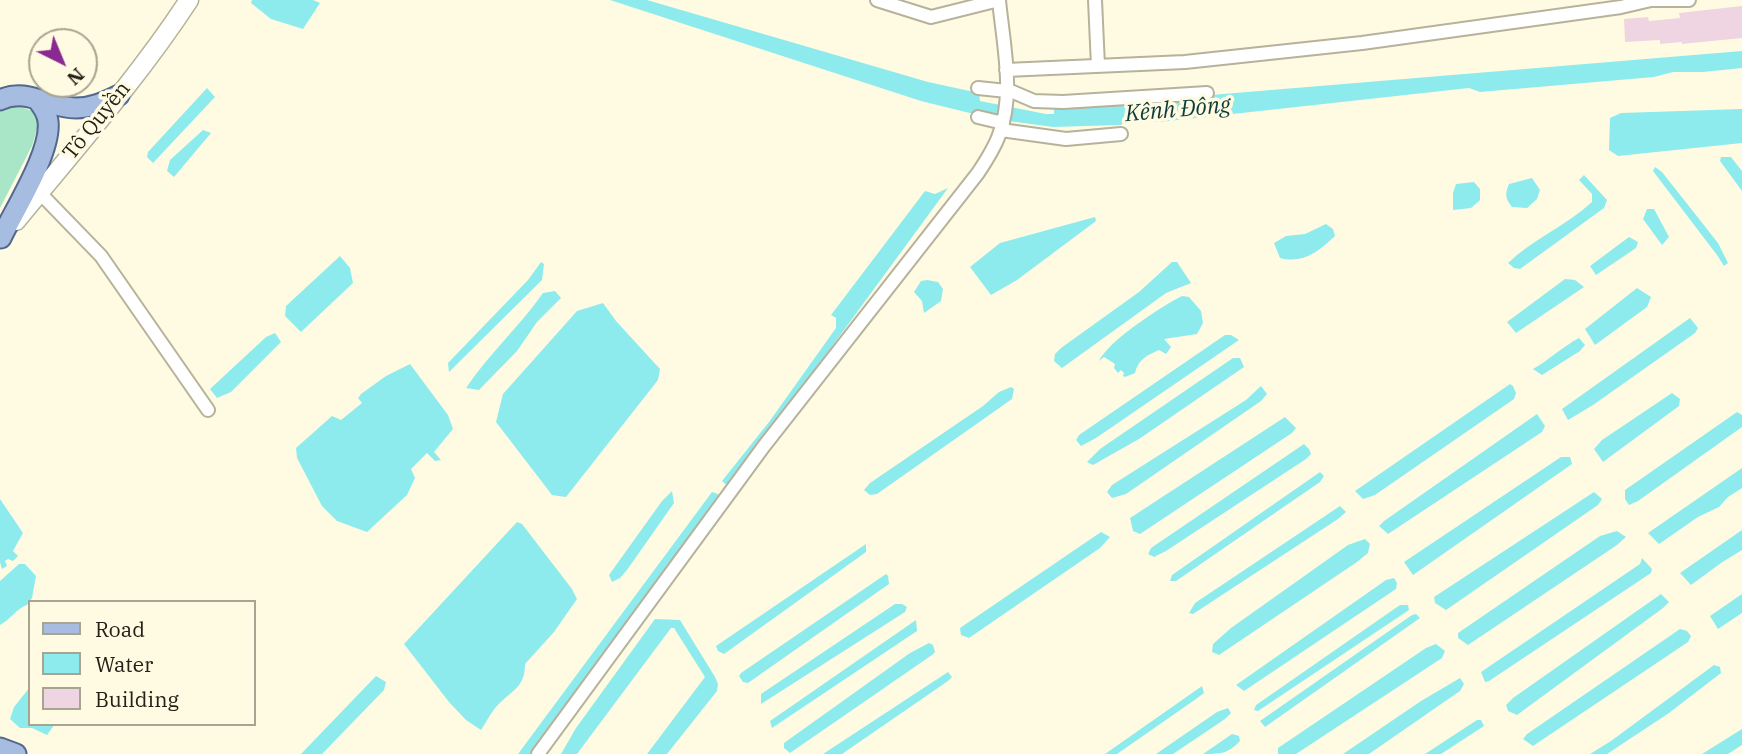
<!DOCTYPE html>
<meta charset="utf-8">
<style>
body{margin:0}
#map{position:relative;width:1742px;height:754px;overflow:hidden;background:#fffbe2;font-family:"IBM Plex Serif",serif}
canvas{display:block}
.legend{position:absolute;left:28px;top:600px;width:228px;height:126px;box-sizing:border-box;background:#fffbe2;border:2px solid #a7a491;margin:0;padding:9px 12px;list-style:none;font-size:21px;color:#232118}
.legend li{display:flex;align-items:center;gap:14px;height:35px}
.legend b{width:35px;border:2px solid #a7a491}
.north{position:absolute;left:28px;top:28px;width:70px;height:70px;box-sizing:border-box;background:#fffbe2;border:2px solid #a7a491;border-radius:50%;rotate:137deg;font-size:19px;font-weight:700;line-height:28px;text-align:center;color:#232118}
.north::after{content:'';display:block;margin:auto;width:24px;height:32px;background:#8b2992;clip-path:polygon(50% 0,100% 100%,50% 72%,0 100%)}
</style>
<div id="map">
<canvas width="1742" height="754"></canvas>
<ul class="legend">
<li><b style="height:9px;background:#a6bce0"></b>Road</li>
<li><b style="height:19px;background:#8debed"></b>Water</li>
<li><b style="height:19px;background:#efd5e1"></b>Building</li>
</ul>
<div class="north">N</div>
</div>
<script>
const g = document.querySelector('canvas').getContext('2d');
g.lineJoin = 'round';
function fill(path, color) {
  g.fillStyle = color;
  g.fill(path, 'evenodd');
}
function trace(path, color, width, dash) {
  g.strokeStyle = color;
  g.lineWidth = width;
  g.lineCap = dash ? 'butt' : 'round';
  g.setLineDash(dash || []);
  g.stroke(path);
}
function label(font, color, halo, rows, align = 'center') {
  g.font = font + ' "IBM Plex Serif",serif';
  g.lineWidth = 7;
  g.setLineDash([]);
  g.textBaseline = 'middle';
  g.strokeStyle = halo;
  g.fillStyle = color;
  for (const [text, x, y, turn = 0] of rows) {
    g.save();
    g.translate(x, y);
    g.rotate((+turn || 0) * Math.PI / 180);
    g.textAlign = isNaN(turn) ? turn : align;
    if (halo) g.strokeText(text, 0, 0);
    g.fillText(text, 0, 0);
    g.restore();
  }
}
fill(new Path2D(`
 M16,105L32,111L39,122L32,146L0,208V111L8,106Z`), '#a9e6c7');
fill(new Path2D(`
 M252,0H313L320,3L303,29L271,19L251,3Z
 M610,0H647L928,82L979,93L980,101L1046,114H1054V108L1742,51V68L1703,72H1673L1654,77L1480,92L1469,88L1160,122L1137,119L1120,125L1053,127L994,119L921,101Z
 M207,88L215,97L153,163L147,157L148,152Z
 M1742,109V143L1618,156L1609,150L1610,118L1621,113Z
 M203,130L211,133L174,177L167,171L170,160Z
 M1721,157H1731L1742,171V191L1720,161Z
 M1655,167L1662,172L1718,243L1728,263L1724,266L1717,255L1653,171Z
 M1584,175L1607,200L1604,208L1520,269L1514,268L1508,263C1533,239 1566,226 1592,202V194L1579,180Z
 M1532,178L1540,190L1537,199L1527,208L1512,207C1505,199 1505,193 1509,184Z
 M1474,182L1480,189V200L1471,208L1453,210V193L1456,184Z
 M948,188L729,487L722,481L769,422L836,328V318L831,315L925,191L935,194Z
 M1647,209H1654L1669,237L1662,245L1643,219Z
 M1095,217L1096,221L1092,224L1017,280L991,295L970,267L1000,243Z
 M1326,224L1333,229L1335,236C1318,252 1303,264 1280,258L1274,243L1286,236L1305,234Z
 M1629,237L1638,242L1636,248L1596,275L1590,266Z
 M340,256L350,268L353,283L301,332L285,316L286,306Z
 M541,262L544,264L542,280L449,372L448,363L528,280Z
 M1172,262H1177L1191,283L1166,293L1062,368L1054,361L1055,354L1061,348L1139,292Z
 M1565,279L1575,280L1584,287L1516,333L1507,322Z
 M927,280L938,282L943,289L941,301L924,313L922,301L914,292L921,281Z
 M1637,288L1651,297L1647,307L1595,345L1585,329Z
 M555,291L561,298L537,322L517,351L479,390L466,388C489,354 519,327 543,293Z
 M1182,296L1189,297L1201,311L1203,323L1197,334L1164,339L1171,347L1166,354L1159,350C1147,355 1138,360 1135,373L1125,377L1123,376L1124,373L1121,370L1118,373L1114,368L1115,364L1104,357L1099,361C1108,341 1162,306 1182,296Z
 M603,303L616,321L660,369L658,380L566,497L552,495L496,422L503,394L577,311Z
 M1690,318L1698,328L1695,333L1593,405L1568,420L1562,409Z
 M275,333L281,342L231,392L217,398L210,389L266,337Z
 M1225,335H1231L1239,340L1096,438L1081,446L1076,440L1079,435Z
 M1579,338L1585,345L1580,351L1542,375L1533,369C1549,360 1562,347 1579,338Z
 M1233,358H1240L1244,367L1139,439L1093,465L1087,462L1100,449Z
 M410,364L448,415L453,429L434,452L441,460L435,461L427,453L411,469L415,478L407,495L367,532L337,521L322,506L297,458L296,448L332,416L341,420L362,403L358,398L361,394L386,376Z
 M1510,384L1513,386L1516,393L1514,399L1375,495L1363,499L1355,491Z
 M1261,386L1267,394L1261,401L1126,494L1112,498L1107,492L1112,485L1246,400Z
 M1011,387L1014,389L1012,399L877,494L870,495L864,490L870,483L983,406L999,392Z
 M1672,393L1680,399L1679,406L1603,462L1594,449L1602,440Z
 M1737,412L1742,415V427L1638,501L1629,505L1625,499V490Z
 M1537,414L1545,426L1542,432L1388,534L1379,526L1384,521Z
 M1285,417L1296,428L1292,433L1140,534L1133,531L1130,518Z
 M1304,444L1309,449L1311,454L1306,459L1166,551L1154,557L1148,554L1151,548Z
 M1561,457H1570L1572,464L1413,575L1404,562Z
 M1742,468V488L1728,497L1719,507L1698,517L1659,544L1648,533Z
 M1320,472L1324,476L1320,482L1176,581H1170L1172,575Z
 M672,491L674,503L627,570L620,578L612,582L609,575L662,501Z
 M712,492L718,494L719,499L532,754H518Z
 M1594,492L1602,499L1598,505L1446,610L1435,603L1434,597Z
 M0,499L23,533L13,551L18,556L13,561L8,559L5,561L7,566L2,569L0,562Z
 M1340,506L1346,512L1338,519L1193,614L1189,613L1195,603Z
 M517,522L522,524L572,589L577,599L554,632L525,664C525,685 515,689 502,701C493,708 487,721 481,730L466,720L449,702L404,644Z
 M1742,530V550L1721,563L1691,585L1680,573Z
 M1617,531L1626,537L1617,545L1468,645L1458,638V633L1600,536Z
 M1101,532L1110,537L1100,548L969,638L961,635L960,628Z
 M1365,539L1370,544L1368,553L1357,562L1219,655L1212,652L1213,644L1231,628L1348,545Z
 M866,544V552L724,654L718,651L716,646Z
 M1642,558L1652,569L1651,573L1489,681L1485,682L1481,672L1640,564Z
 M19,564H25L36,576L32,598L27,605C16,609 10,620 0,625V581Z
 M886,574L888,576L889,584L748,683L743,682L739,676L741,673Z
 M1394,578L1397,583L1396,589L1244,691L1236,685L1386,580Z
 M1661,594L1669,602L1663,608L1517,715L1508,711L1506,705L1513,698Z
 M1742,594V613L1718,629L1710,616Z
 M895,604H902L907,607L905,612L761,704V694Z
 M1400,605H1408L1409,610L1258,711L1254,710L1256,705Z
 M1416,614L1420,618L1265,727L1260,721L1412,615Z
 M655,619L680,620L715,677L718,684L717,691L667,754H647L705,677L674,628H671L577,754H561L576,728Z
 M916,620L917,631L772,728L770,721Z
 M1680,629L1687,631L1691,636L1688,642L1533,746L1523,739L1527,734Z
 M929,643L933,645L935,652L932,655L790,753L784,748V743L910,653Z
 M1436,644L1445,651L1442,658L1296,754H1278V748L1426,648Z
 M1714,665L1720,667L1721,673L1669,713L1607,754H1590L1611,741Z
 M948,672L952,677L948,681L842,754H823Z
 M376,676L386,682L384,690L322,754H301Z
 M1460,678L1464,684L1460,691L1369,754H1343L1421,701Z
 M1202,686L1204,693L1196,699L1117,754H1105Z
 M30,687V724H55L47,735L32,728H20L10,719L14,707Z
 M1228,708L1231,713L1225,719L1173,754H1156L1217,712Z
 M1477,720H1481L1484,726L1441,754H1425Z
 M1742,729V745L1728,754H1702Z
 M1232,734L1239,736L1240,741C1228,754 1220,754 1203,754Z`), '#8debed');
fill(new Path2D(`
 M1742,6V38L1682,44V42L1660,44V40L1625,42L1624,19L1648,17L1649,21L1680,18L1679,13Z`), '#efd5e1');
const street = new Path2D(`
 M877,0L931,17L999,0
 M1095,0L1098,66
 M1006,70L1185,62L1362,43L1621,7L1651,0H1689
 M978,88L1007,91
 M1006,89L1034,101L1063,102L1207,93
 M978,117L1003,123
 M1001,130L1066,139L1121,134
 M39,192L101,256L208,410
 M538,754L764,446L978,173C986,161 994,149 999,135C1015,94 1003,43 999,0`);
const secondary = new Path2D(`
 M16,221C75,149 138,78 189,0`);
const primary = new Path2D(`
 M0,100C27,87 48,108 76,108C92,108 105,102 119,95
 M1,238C15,209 52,151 48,121C47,113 43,107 38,101
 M0,748L16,754`);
trace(street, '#b6b29b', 16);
trace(secondary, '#b6b29b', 21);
trace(primary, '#52688d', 23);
trace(street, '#fff', 12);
trace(secondary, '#fff', 18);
trace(primary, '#a6bce0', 19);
label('21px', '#232118', '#fffbe2', [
 ["Tô Quyền",97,121,-51]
]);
label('italic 23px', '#0e3c3d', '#fffbe2', [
 ["Kênh Đông",1178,110,-5]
]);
</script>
